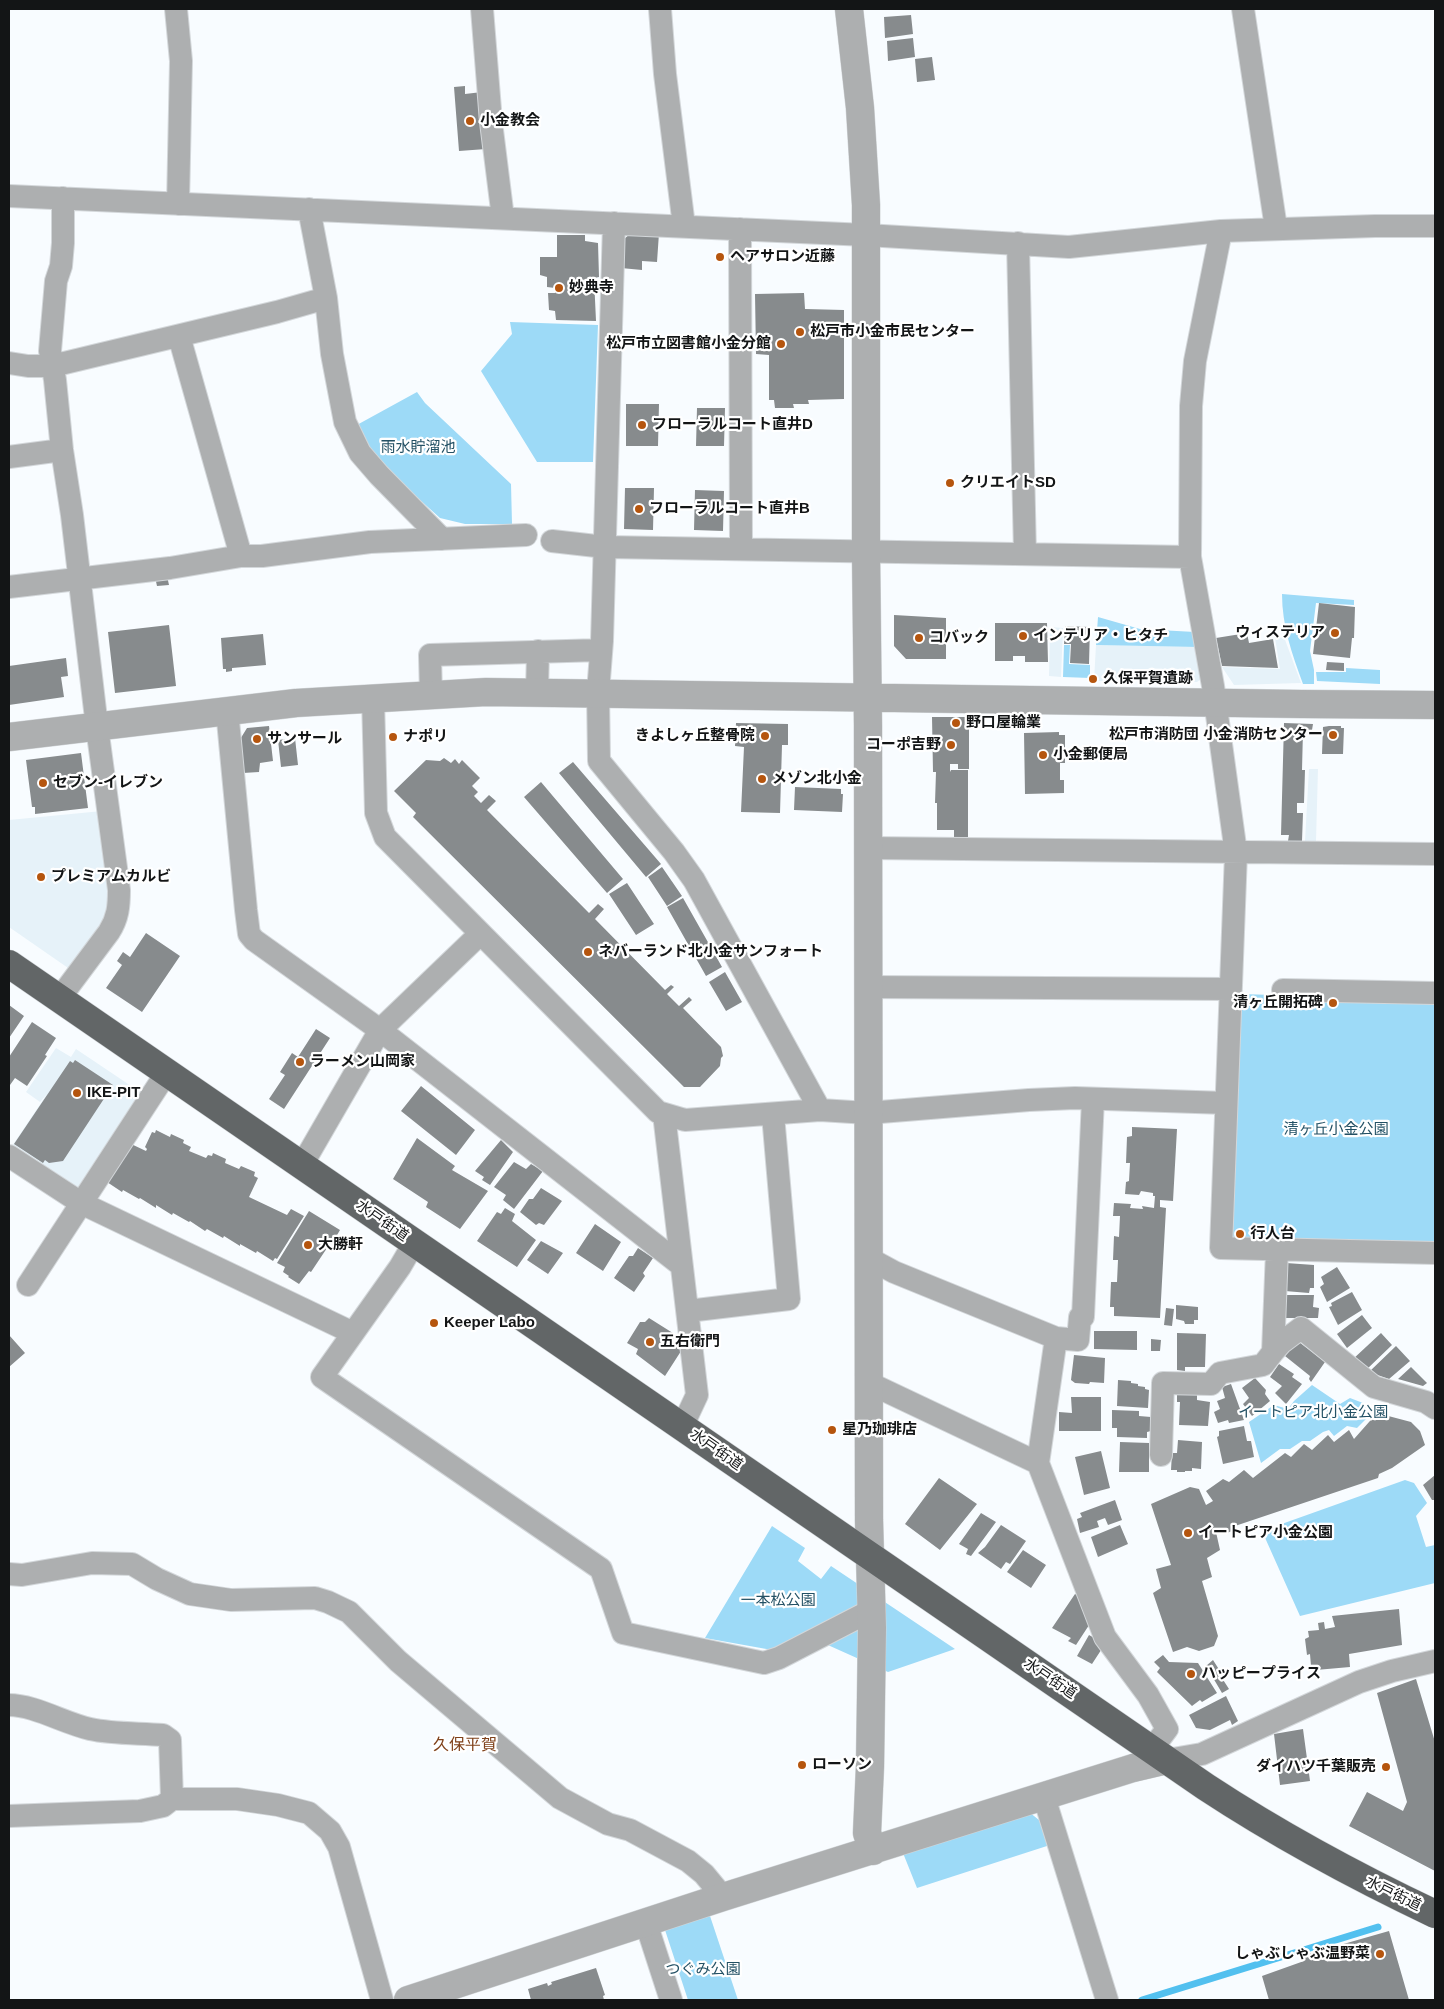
<!DOCTYPE html>
<meta charset="utf-8">
<style>
body{margin:0}
#map{position:relative;width:1444px;height:2009px;overflow:hidden;background:#f8fcff;font-family:Arial,sans-serif}
canvas{display:block}
.frame{position:absolute;inset:0;border:10px solid #131516;pointer-events:none}
</style>
<div id="map">
<canvas width="1444" height="2009"></canvas>
<div class="frame"></div>
</div>
<script>
const g = document.querySelector('canvas').getContext('2d');
g.lineJoin = 'round';
function fill(path, color) {
  g.fillStyle = color;
  g.fill(path, 'evenodd');
}
function trace(path, color, width, dash) {
  g.strokeStyle = color;
  g.lineWidth = width;
  g.lineCap = dash ? 'butt' : 'round';
  g.setLineDash(dash || []);
  g.stroke(path);
}
function label(font, color, halo, rows, align = 'center') {
  g.font = font + ' Arial,"Noto Sans JP",sans-serif';
  g.lineWidth = 4.5;
  g.setLineDash([]);
  g.textBaseline = 'middle';
  g.strokeStyle = halo;
  g.fillStyle = color;
  for (const [text, x, y, turn = 0] of rows) {
    g.save();
    g.translate(x, y);
    g.rotate((+turn || 0) * Math.PI / 180);
    g.textAlign = isNaN(turn) ? turn : align;
    if (halo) g.strokeText(text, 0, 0);
    g.fillText(text, 0, 0);
    g.restore();
  }
}
fill(new Path2D(`
 M1050,627L1063,628L1061,677L1049,676Z
 M1284,637L1301,683L1234,685L1222,667L1280,669L1275,638Z
 M1096,645L1198,647L1205,676L1197,682L1094,681Z
 M1309,769H1318L1316,841H1305Z
 M102,811L112,893L106,925L71,970L9,927V820Z
 M56,1048L71,1057L76,1049L143,1094L83,1185L71,1191L10,1149L47,1094L40,1102L26,1092Z`), '#e6f2f9');
fill(new Path2D(`
 M510,322L598,325L593,462H537L481,371L512,334Z
 M417,392L425,403L511,484L512,524H465L440,518L379,463L355,426Z
 M1282,594L1354,600V605L1316,603L1310,651L1314,670V684H1303C1292,654 1282,626 1282,594Z
 M1098,617L1140,629L1195,632L1198,647L1096,645Z
 M1064,645H1070L1069,664L1090,665V678L1063,677Z
 M1346,668L1380,670V684L1317,681L1316,672H1346Z
 M1241,994L1435,1000V1246L1230,1244Z
 M1312,1385L1340,1404L1350,1398L1363,1403L1375,1410L1357,1428L1347,1426L1334,1436L1329,1430L1323,1432L1310,1441H1302L1290,1449H1280L1261,1463L1249,1422L1274,1405L1288,1409L1294,1401Z
 M1405,1480L1414,1483L1427,1503L1416,1516L1426,1547L1435,1545V1583L1300,1616L1262,1531Z
 M772,1526L805,1548L798,1561L821,1579L831,1566L955,1649L888,1672L810,1637L772,1650L705,1638Z
 M1029,1812L1044,1824L1050,1845L917,1888L903,1853Z
 M710,1916L738,2000H688L665,1930Z`), '#9ddaf7');
trace(new Path2D(`
 M1142,2000L1378,1927`), '#52c0ef', 7);
fill(new Path2D(`
 M911,15L913,34L885,38L884,17Z
 M913,38L915,57L888,61L887,41Z
 M932,57L935,80L917,82L915,59Z
 M465,86V94L482,92L486,149L459,151L454,87Z
 M632,232L659,233L657,262L642,261V270L621,268L622,241Z
 M557,235H585V241L598,243L599,277L594,278L596,321L556,320L555,311L549,310L548,293H555V288L547,287V277L540,275V257H557Z
 M804,293L805,309L844,310V399L808,400L809,404H793L794,408H775L774,400H769V355L756,354L755,294Z
 M626,404H659L658,446H626Z
 M697,408H725L724,446H696Z
 M625,488H654L653,530L624,529Z
 M695,490L724,491L723,531L694,530Z
 M167,576L169,585L157,586L155,577Z
 M1319,603L1355,607L1354,638H1352L1350,658L1313,654Z
 M894,615L946,618V659H906L894,646Z
 M995,623H1047L1048,662H1025V656H1013V661H995Z
 M169,625L176,686L115,693L108,632Z
 M1065,626L1090,627L1089,664L1070,663L1071,644H1064Z
 M1247,633L1249,643L1273,639L1278,668L1222,666L1216,638Z
 M263,634L266,665L232,668V671L226,672V669H223L221,638Z
 M66,658L68,676L61,677L64,697L9,705V666Z
 M1327,662L1344,663V671L1326,670Z
 M932,717H966V727H969V769H958V764H950V772L951,770H968V837H954V830H937V803H935L936,772H933Z
 M736,723L788,724V745H782L780,813L741,812L744,747L735,746Z
 M1284,723L1313,724L1312,730H1303L1302,770H1305L1304,803H1297V813H1303L1302,841H1288L1289,835H1281Z
 M269,726L273,761L260,763L259,772L243,773L239,741L247,728Z
 M1329,726H1341V728H1344L1343,754H1322L1323,727Z
 M1059,732V735H1065V763H1060V780H1064V793L1025,794L1024,733Z
 M295,738L298,765L281,767L278,740Z
 M81,753L88,808L35,814V807H32L26,760Z
 M444,758L451,763L455,759L459,764L462,760L480,778L472,786L478,792L474,796L481,803L489,795L496,801L487,810L589,913L598,904L604,909L595,919L665,990L671,985L674,987L667,994L679,1006L689,997L692,1000L683,1008L721,1047L723,1056L721,1058L720,1066L700,1087H684L413,817L416,813L394,791L426,760L440,761Z
 M573,762L661,864L646,877L559,773Z
 M541,782L623,879L607,893L524,797Z
 M795,787L841,789V794H843L842,812L794,810Z
 M662,867L682,896L667,906L648,877Z
 M627,883L654,924L636,935L609,894Z
 M683,898L722,967L706,976L667,907Z
 M146,933L180,956L142,1012L106,988L122,965L117,961L123,952L130,957Z
 M725,972L742,1002L726,1011L709,982Z
 M9,1005L24,1016L9,1038Z
 M32,1022L56,1038L45,1055L47,1056L27,1086L15,1078L10,1085L9,1057Z
 M316,1029L330,1038L284,1109L269,1099L285,1075L280,1072L292,1053L298,1057Z
 M75,1060L113,1085L63,1161L49,1163L45,1160L43,1163L14,1144L70,1061L73,1063Z
 M421,1086L475,1130L456,1155L401,1111Z
 M1132,1127L1177,1129L1173,1201L1160,1200V1207L1166,1208L1160,1318L1114,1316V1307H1110L1111,1282H1117L1118,1260H1113L1114,1236L1119,1237L1120,1216H1113L1114,1203L1131,1204L1130,1208L1143,1209L1142,1206L1154,1208L1155,1196H1153V1193L1141,1191L1139,1195L1125,1194L1126,1182L1129,1181L1130,1163H1126L1127,1137L1132,1136Z
 M156,1130L170,1137L171,1134L184,1140L183,1143L191,1147L189,1151L206,1158L208,1155L212,1156L213,1153L226,1159L225,1163L239,1169L241,1166L255,1172L254,1176L258,1178L249,1197L287,1215L291,1209L304,1216L277,1259L275,1258L273,1261L257,1251L256,1253L240,1244V1246L224,1236L223,1238L207,1229L205,1231L190,1221L189,1222L173,1213L172,1215L156,1205V1208L140,1198L139,1199L123,1190L122,1192L107,1182L129,1143L146,1151L147,1149L145,1147L152,1132L155,1133Z
 M417,1138L455,1166L452,1170L488,1191L460,1229L426,1207L428,1202L393,1179Z
 M501,1140L513,1152L490,1185L482,1180L484,1177L475,1171Z
 M514,1162L526,1169L531,1164L543,1171L514,1209L503,1200L506,1195L494,1187Z
 M541,1188L562,1201L544,1225L539,1223L536,1225L520,1212L529,1199H533Z
 M505,1208L515,1214L512,1221L536,1240L517,1267L477,1241L497,1212L501,1214Z
 M309,1211L340,1230L333,1242H331L311,1272L309,1271L299,1284L288,1277L289,1276L283,1272L285,1267L277,1263Z
 M595,1224L621,1242L603,1271L576,1253Z
 M541,1241L563,1253L548,1274L527,1260Z
 M638,1248L653,1258L643,1273L645,1276L634,1292L614,1278L629,1256H633Z
 M1286,1263L1314,1265V1288H1310L1309,1293L1285,1291Z
 M1337,1267L1350,1288L1327,1302L1320,1287L1324,1284L1321,1277Z
 M1352,1292L1362,1310L1338,1325L1329,1307L1332,1306L1331,1303Z
 M1286,1295H1314L1313,1307L1319,1308L1318,1318H1286Z
 M1176,1305L1198,1307V1320H1194V1324H1185L1184,1321L1176,1319Z
 M1166,1308L1174,1309L1172,1326L1164,1325Z
 M1362,1315L1372,1328L1347,1348L1337,1334Z
 M649,1318L676,1335L673,1341L683,1348L665,1376L636,1354L638,1349L627,1343L640,1322H645Z
 M1094,1331H1137V1350L1094,1349Z
 M1177,1333L1206,1334L1205,1367H1185V1371L1177,1370Z
 M1381,1333L1392,1345L1365,1371L1352,1360Z
 M9,1335L25,1353L9,1367Z
 M1151,1339L1161,1340L1160,1351H1151Z
 M1299,1342L1325,1362L1311,1382L1309,1379L1310,1376L1285,1356L1293,1345Z
 M1396,1346L1410,1361L1389,1379L1369,1372Z
 M1074,1355L1105,1358L1104,1383L1090,1382L1089,1384L1075,1383L1071,1380Z
 M1279,1364L1294,1374L1292,1377L1302,1384L1286,1404L1275,1393L1282,1386L1270,1377Z
 M1411,1367L1427,1383L1423,1386L1398,1379Z
 M1255,1378L1266,1390L1265,1394L1270,1401L1252,1416L1243,1404L1249,1398L1242,1388Z
 M1118,1380L1131,1381V1383L1138,1384V1386L1145,1387V1389L1149,1390L1148,1408L1117,1406Z
 M1231,1384L1244,1420L1229,1423L1228,1420L1218,1423L1214,1412L1220,1409L1217,1401L1225,1398L1222,1387Z
 M1177,1393L1197,1394V1400L1210,1402L1208,1426L1179,1425L1180,1402H1177Z
 M1071,1397H1101V1431H1059V1412L1072,1413Z
 M1112,1410L1139,1411V1416L1151,1417V1431L1147,1432V1438L1117,1437V1428H1112Z
 M1377,1413L1411,1422L1420,1431L1425,1445L1392,1468L1379,1474L1378,1478L1235,1526V1530L1224,1534L1216,1532L1220,1550L1207,1558L1212,1577L1202,1581L1218,1636L1214,1646L1199,1651L1187,1647L1173,1652L1153,1593L1161,1588L1156,1569L1171,1565L1151,1504L1190,1487L1199,1489L1206,1505L1213,1501L1206,1491L1223,1479L1229,1482L1244,1470L1253,1478L1285,1453L1291,1457L1304,1444L1312,1450L1328,1435L1334,1442L1349,1430L1354,1439Z
 M1244,1426L1247,1441H1251L1254,1457L1223,1464L1217,1437L1219,1436V1431Z
 M1178,1440L1202,1442L1201,1469L1192,1468V1471H1185V1472H1177V1470H1171L1172,1453H1177Z
 M1120,1442L1149,1443V1472H1119Z
 M1101,1451L1110,1488L1084,1495L1075,1457Z
 M1435,1475V1500H1432L1423,1485Z
 M939,1478L977,1504L940,1550L905,1524Z
 M1115,1500L1122,1520L1108,1525L1105,1518L1097,1521L1099,1527L1080,1533L1077,1519L1082,1517L1080,1513Z
 M981,1513L996,1522L971,1556L966,1554L968,1549L959,1544Z
 M1001,1525L1026,1541L1010,1564L1006,1562L1001,1569L978,1553L985,1547Z
 M1120,1525L1128,1544L1098,1557L1091,1537Z
 M1023,1550L1046,1565L1031,1588L1007,1572Z
 M1075,1594L1083,1598L1080,1604L1089,1611L1093,1619L1076,1645L1068,1641L1071,1638L1052,1628Z
 M1399,1609L1402,1645L1349,1654L1350,1667L1316,1670V1666H1311L1310,1654L1307,1655L1305,1639L1309,1637L1308,1631L1319,1630L1318,1623L1324,1622L1325,1629L1335,1627L1332,1616Z
 M1089,1635L1105,1644L1092,1664L1077,1656Z
 M1163,1655L1169,1662L1198,1663L1217,1693L1202,1702L1200,1700L1192,1706L1157,1672L1160,1668L1154,1662Z
 M1213,1660L1220,1671L1218,1672L1229,1689L1222,1693L1206,1666Z
 M1416,1679L1435,1742V1871L1349,1826L1367,1792L1403,1811L1407,1802L1377,1693Z
 M1226,1696L1238,1721L1232,1725L1230,1720L1210,1730L1196,1728L1189,1715Z
 M1303,1729L1310,1781L1280,1785L1274,1734Z
 M1389,1931L1409,2000H1269L1262,1976L1304,1961L1305,1955Z
 M596,1968L605,1995L603,1996L604,2000H531L528,1989L547,1983L548,1986L552,1984L551,1982Z`), '#878b8d');
const minor = new Path2D(`
 M176,9L181,61L178,204
 M482,9L491,122L503,218
 M660,9L665,74L684,226
 M1243,9L1276,228
 M9,196L866,235L1069,247L1221,231L1375,226H1435
 M309,209L326,298L332,354L345,422L360,453L379,475L442,539
 M614,223L602,641L598,692L599,761L674,852L694,880L820,1110
 M740,229L741,548
 M1221,231L1195,361L1191,406L1190,557L1213,686L1236,853L1221,1248L1435,1253
 M1018,243L1025,554
 M179,336L241,556
 M9,363L28,366H52L277,312L326,298
 M9,457L62,450
 M552,541L605,547L1190,557
 M9,587L170,568L241,556H262L370,542L526,535
 M537,692L538,651
 M431,695L430,655L601,650
 M373,698L376,813L385,837L658,1112L685,1120L820,1110L868,1113L1029,1100L1075,1098L1226,1103
 M227,710L246,910L249,934L254,940L380,1030L681,1265
 M868,848L1435,854
 M868,987L1230,989
 M1283,990L1435,993
 M59,999L109,932C118,918 119,906 119,890L97,727L72,515L62,450L55,380L50,351L56,281L61,266L63,243V198
 M1093,1099L1083,1317H1080L1078,1340L1056,1338L1038,1463L1105,1637L1148,1695L1167,1729L1152,1749
 M664,1114L697,1395L682,1427
 M9,1156L81,1203L353,1333
 M302,1165L380,1030L480,934
 M414,1243L400,1267L322,1377L601,1569L623,1633L764,1663L779,1658L872,1610
 M870,1259L894,1272L1056,1338
 M28,1285L167,1072
 M688,1311L789,1299L773,1115
 M1273,1352L1281,1343L1301,1328L1374,1387L1426,1402L1435,1408
 M869,1383L1038,1463
 M1161,1455L1163,1383L1211,1384L1220,1373L1263,1365L1273,1352L1277,1250
 M9,1574L22,1575L92,1563L132,1564L157,1579L190,1594L231,1600L315,1598L328,1602L349,1612L398,1661L560,1798L608,1824L630,1830L688,1861L704,1874L723,1897
 M9,1705C34,1705 64,1723 90,1729C113,1734 139,1733 163,1735L170,1740L172,1799
 M1167,1760L1202,1754L1359,1682L1392,1671L1435,1661
 M1044,1797L1107,2000
 M9,1816L140,1811L163,1806L172,1799H237L278,1805L309,1813L330,1831L339,1847L382,2000
 M646,1923L671,2000`);
const tertiary = new Path2D(`
 M849,9L860,108L866,205V552L868,726L869,1520L872,1628L870,1766L867,1833L873,1851
 M9,737L296,703L486,692L1302,704L1435,705
 M408,2000L723,1897L1133,1768L1167,1760`);
const trunk = new Path2D(`
 M9,964L1206,1787C1279,1835 1357,1877 1435,1914`);
trace(minor, '#d3d7da', 24);
trace(tertiary, '#d3d7da', 29);
trace(trunk, '#d3d7da', 29);
trace(minor, '#adafb0', 22);
trace(tertiary, '#adafb0', 28);
trace(trunk, '#626667', 28);
for (const [x, y, r, color] of [
 [470,121,5,"#b5550e"],
 [720,257,5,"#b5550e"],
 [559,288,5,"#b5550e"],
 [800,332,5,"#b5550e"],
 [781,344,5,"#b5550e"],
 [642,425,5,"#b5550e"],
 [950,483,5,"#b5550e"],
 [639,509,5,"#b5550e"],
 [1335,633,5,"#b5550e"],
 [1023,636,5,"#b5550e"],
 [919,638,5,"#b5550e"],
 [1093,679,5,"#b5550e"],
 [956,723,5,"#b5550e"],
 [1333,735,5,"#b5550e"],
 [765,736,5,"#b5550e"],
 [393,737,5,"#b5550e"],
 [257,739,5,"#b5550e"],
 [951,745,5,"#b5550e"],
 [1043,755,5,"#b5550e"],
 [762,779,5,"#b5550e"],
 [43,783,5,"#b5550e"],
 [41,877,5,"#b5550e"],
 [588,952,5,"#b5550e"],
 [1333,1003,5,"#b5550e"],
 [300,1062,5,"#b5550e"],
 [77,1093,5,"#b5550e"],
 [1240,1234,5,"#b5550e"],
 [308,1245,5,"#b5550e"],
 [434,1323,5,"#b5550e"],
 [650,1342,5,"#b5550e"],
 [832,1430,5,"#b5550e"],
 [1188,1533,5,"#b5550e"],
 [1191,1674,5,"#b5550e"],
 [802,1765,5,"#b5550e"],
 [1386,1767,5,"#b5550e"],
 [1380,1954,5,"#b5550e"]
]) {
  const dot = new Path2D();
  dot.arc(x, y, r, 0, 2 * Math.PI);
  g.fillStyle = color;
  g.fill(dot);
  trace(dot, '#fff', 2);
}
label('bold 15px', '#131516', '#fff', [
 ["小金教会",480,121],
 ["ヘアサロン近藤",730,257],
 ["妙典寺",569,288],
 ["松戸市小金市民センター",810,332],
 ["松戸市立図書館小金分館",771,344,"right"],
 ["フローラルコート直井D",652,425],
 ["クリエイトSD",960,483],
 ["フローラルコート直井B",649,509],
 ["ウィステリア",1325,633,"right"],
 ["インテリア・ヒタチ",1033,636],
 ["コバック",929,638],
 ["久保平賀遺跡",1103,679],
 ["野口屋輪業",966,723],
 ["松戸市消防団 小金消防センター",1323,735,"right"],
 ["きよしヶ丘整骨院",755,736,"right"],
 ["ナポリ",403,737],
 ["サンサール",267,739],
 ["コーポ吉野",941,745,"right"],
 ["小金郵便局",1053,755],
 ["メゾン北小金",772,779],
 ["セブン-イレブン",53,783],
 ["プレミアムカルビ",51,877],
 ["ネバーランド北小金サンフォート",598,952],
 ["清ヶ丘開拓碑",1323,1003,"right"],
 ["ラーメン山岡家",310,1062],
 ["IKE-PIT",87,1093],
 ["行人台",1250,1234],
 ["大勝軒",318,1245],
 ["Keeper Labo",444,1323],
 ["五右衛門",660,1342],
 ["星乃珈琲店",842,1430],
 ["イートピア小金公園",1198,1533],
 ["ハッピープライス",1201,1674],
 ["ローソン",812,1765],
 ["ダイハツ千葉販売",1376,1767,"right"],
 ["しゃぶしゃぶ温野菜",1370,1954,"right"]
], 'left');
label('15px', '#235165', '#fff', [
 ["雨水貯溜池",418,448],
 ["清ヶ丘小金公園",1336,1130],
 ["イートピア北小金公園",1313,1413],
 ["一本松公園",778,1601],
 ["つぐみ公園",703,1970]
]);
label('15px', '#131516', '#fff', [
 ["水戸街道",382,1221,35],
 ["水戸街道",716,1450,35],
 ["水戸街道",1050,1679,34],
 ["水戸街道",1393,1894,26]
]);
label('16px', '#7f411a', '#fff', [
 ["久保平賀",465,1746]
]);
</script>
